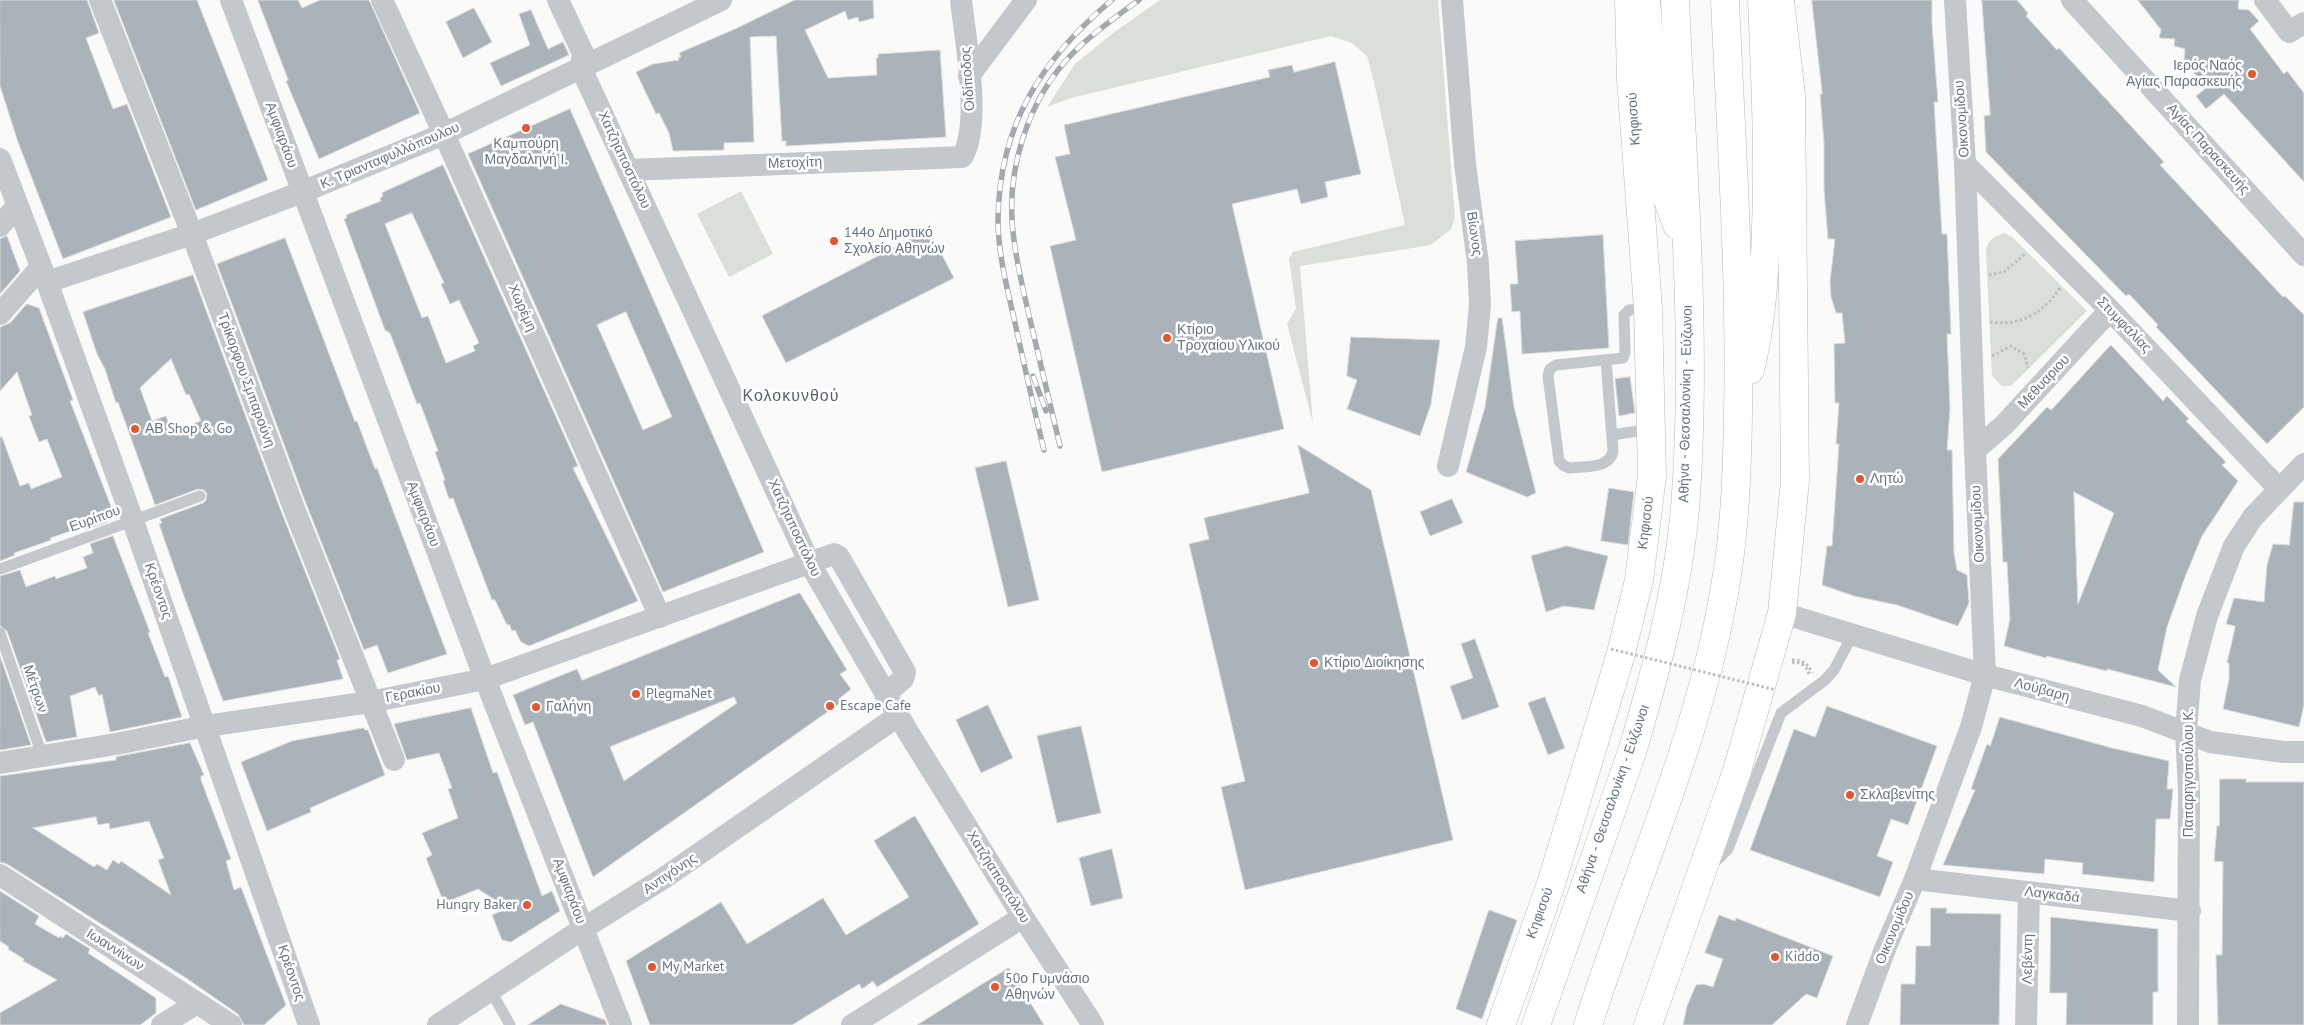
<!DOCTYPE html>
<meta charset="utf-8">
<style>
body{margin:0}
canvas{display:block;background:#fafaf8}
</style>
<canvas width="2304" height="1025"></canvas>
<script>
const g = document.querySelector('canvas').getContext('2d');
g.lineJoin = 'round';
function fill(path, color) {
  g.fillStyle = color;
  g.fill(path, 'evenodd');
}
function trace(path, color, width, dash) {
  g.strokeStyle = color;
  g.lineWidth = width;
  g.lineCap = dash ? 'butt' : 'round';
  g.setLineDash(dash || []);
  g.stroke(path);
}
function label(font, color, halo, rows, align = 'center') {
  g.font = font + ' "PT Sans",sans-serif';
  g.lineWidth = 5;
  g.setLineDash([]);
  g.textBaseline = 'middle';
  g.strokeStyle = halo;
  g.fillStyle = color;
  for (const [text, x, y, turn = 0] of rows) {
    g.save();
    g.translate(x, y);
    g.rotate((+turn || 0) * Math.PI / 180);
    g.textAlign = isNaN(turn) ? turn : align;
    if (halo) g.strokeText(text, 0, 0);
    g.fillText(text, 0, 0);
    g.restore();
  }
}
fill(new Path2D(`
 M1160,0H1438L1455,219L1451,229L1431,245L1300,266L1313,423L1287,324L1296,308L1289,259L1293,252L1405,225L1374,82L1367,56L1352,43L1331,36L1071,98L1047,107L1075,64L1113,33Z
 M741,191L773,254L729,277L697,214Z
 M2004,233L2012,237L2087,311L2011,386H2002L1992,376L1986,251C1988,240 1993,237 2004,233Z`), '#dadfd7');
const building = new Path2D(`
 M0,0H87L99,33L86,38L113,109L127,104L171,217L63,259L18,142L0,86Z
 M114,0H197L268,180L196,210Z
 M258,0H298L302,8L320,0H369L420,113L319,159L286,81L288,80Z
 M795,0H873L874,18L859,22L858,17L848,20L845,11L805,30L828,78L877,75L876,58H878V54L940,50L946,137L786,146V141H782L776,36L750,37L754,142L724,143V150L673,151L669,133L659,113L656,114L636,72L653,64L679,60L678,58L681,57L679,53L735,29Z
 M1812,0H1932V24L1938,102H1934L1942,234H1947L1951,334H1947L1950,409L1947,450H1952L1954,553L1957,570L1967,575L1969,603L1958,626L1897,605L1854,596L1822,585L1827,546H1832L1839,444H1836L1839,403H1835L1834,344L1845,343L1842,313H1836L1831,297L1830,281L1835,239H1828L1824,190V142L1820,94H1822Z
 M1982,0H2017L2028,13L2026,16L2057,50L2059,48L2164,162L2160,165L2283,297L2285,296L2304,315V407L2267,444L2156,327L2158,325L2129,294L2126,296L1986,152L1984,116L1990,115Z
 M2138,0H2239L2238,9L2249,10L2259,21L2250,29L2284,74L2287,71L2304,93V182L2224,94L2206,109L2196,96L2206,88L2184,60L2185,49L2174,46L2175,39L2159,38L2161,30Z
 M474,8L492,42L463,58L446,22Z
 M531,10L548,49L563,42L569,55L501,86L490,63L530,45L519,14Z
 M1335,62L1361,174L1325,182L1328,197L1301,204L1297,189L1232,204L1284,429L1102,472L1050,246L1076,240L1055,157L1070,154L1064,125L1270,77L1268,70L1292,65L1294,72Z
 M570,109L764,552L663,592L468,154ZM626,312L672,417L643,430L597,325Z
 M443,165L578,466L573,468L638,601L529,646L521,642L515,630L512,631L509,624L507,625L496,602L494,599L492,600L453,498L449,499L443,481L445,480L435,452L438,451L420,403L417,404L390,333L385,330L344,219L347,218L346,215L381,201L380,198L383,196L382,193ZM412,213L444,283L441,284L450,304L459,300L479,343L473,346L475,351L446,363L428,316L422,318L385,224Z
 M929,230L954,278L786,363L762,316Z
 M1603,235L1609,348L1522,354L1520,311L1512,312L1510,284H1518L1515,241Z
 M7,236L20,271L0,294V239Z
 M285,238L355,422L357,421L375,469L377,468L447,654L388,673L377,645L364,650L305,501L217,264Z
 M193,275L281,511L340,659L337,660L343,679L223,701L184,596L159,524L162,523L160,519L203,503L206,500L207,494L204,490L198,489L155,505L118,402L116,403L105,369L97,354L83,312ZM171,359L186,395L189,394L201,421L172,432L166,416L152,421L140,388Z
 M27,304L39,308L73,400L70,401L114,514L106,517L108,522L85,530L83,527L50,538L51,540L14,553L15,555L0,561V437H2L20,486L29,483L31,489L62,477L47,439L39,442L29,416L32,415L17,372L0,391V327L10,323Z
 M1498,318H1502L1514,407L1536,493L1527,497L1466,472L1485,407Z
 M1351,337L1440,340L1431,404L1420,436L1347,409L1357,380L1347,376Z
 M2111,345L2163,401L2167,396L2189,419L2186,421L2226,462L2222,465L2238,481L2202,536L2185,577L2167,627L2158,670L2176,687L2107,669V671L2047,656L2046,658L2004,646L2010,619L2007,562H2003L1998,459L2047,407L2051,410ZM2074,492L2114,513L2078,604Z
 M1630,377L1635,413L1619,416L1615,379Z
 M1298,445L1371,490L1453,840L1245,890L1221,787L1245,781L1189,544L1209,539L1204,518L1309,493Z
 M1006,461L1039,600L1008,607L975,468Z
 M1609,488L1634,492L1628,545L1601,541Z
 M1452,499L1463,523L1430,536L1420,512Z
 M2294,502H2304V705L2299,727L2223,709L2229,679V663H2227L2235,628V626L2226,624L2234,598L2264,602L2267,565L2273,544L2289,545Z
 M113,536L150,632L148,633L165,677L168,676L182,717L110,732L102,694L99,696L95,687L70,696L77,737L46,742L7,631L0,626V576L20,570L26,587L55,576L56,579L87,568L83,557L93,553L90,544Z
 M1567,546L1608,556L1594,610L1564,606L1546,612L1531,556Z
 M800,593L847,670L840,674L851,689L841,697L843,701L593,877L533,722L525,725L513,695L577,669L582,680ZM734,697L737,703L624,781L610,747Z
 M1475,639L1499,707L1462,720L1450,686L1473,678L1461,644Z
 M0,656L31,745L0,750Z
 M1545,697L1565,748L1548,755L1528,703Z
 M988,705L1013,758L981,773L956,720Z
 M1827,706L1937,746L1908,825L1891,819L1877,856L1893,862L1880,897L1750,850L1794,729L1815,737Z
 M471,708L493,773L497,772L542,896L552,891L560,911L511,942L502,940L492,915L508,908L478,889L444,903L426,858L432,855L422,833L458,818L448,789L452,788L439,753L407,760L394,724Z
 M2000,717L2112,748L2169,761L2167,789H2173L2170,819H2156L2154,882L2082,874L2083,863L2045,859L2044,874L1943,865L1975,790L1971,789L1987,744L1990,746Z
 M1081,726L1101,813L1057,823L1037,736Z
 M364,728L365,730H368L385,775L310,808L311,812L267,831L241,762L292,741Z
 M190,743L204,775L201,776V780L231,859L226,861L234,890L241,887L286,1005L264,1025H244L238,1014L186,978L7,864L0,862V776L116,760V757ZM96,817L98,825L109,823L110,829L149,821L164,858L158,860L171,895L121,861L119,864L113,860L107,870L97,864L94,867L33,828Z
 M2220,779H2246V782H2304V1025H2218L2216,955H2222L2223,862L2214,861L2217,826H2219Z
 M915,816L979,924L877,987L873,981L862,989L859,984L792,1025H650L626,961L721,902L747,944L823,898L846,935L909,897L874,841Z
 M1112,849L1123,898L1091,906L1079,858Z
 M0,891L39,916L35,924L59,938L60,936L63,938L66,934L90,949L88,953L156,998V1013L140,1025H0V1013L57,980L23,961L24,959L8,949L9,947L0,941Z
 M1931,908H1947L1946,913L2001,914L1999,1025H1900L1901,984H1915L1916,946H1930Z
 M1489,910L1517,920L1482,1019L1456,1009Z
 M1719,915L1735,921L1736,918L1833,956L1817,998L1806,994L1772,1025H1683L1687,1006L1696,985L1703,984L1713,987L1723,959L1705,953Z
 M2051,917L2158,929V992H2153V1025H2066L2067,993H2050Z
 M1009,968L1044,1025H917L971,991Z
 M561,1004L605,1020L607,1025H528Z`);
fill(building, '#aab3b9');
trace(building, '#dcdcda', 1);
const secondary = new Path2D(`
 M1501,1025L1551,884L1620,657L1639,580L1652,476L1648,308L1631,79L1629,0
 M1648,1025L1737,771L1782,613L1795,481L1791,95L1780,0`);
const highway = new Path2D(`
 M1646,0L1659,175L1677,225
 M1750,370C1762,323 1765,274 1766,226C1769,150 1765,75 1762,0
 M1536,1025L1633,749C1656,670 1678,590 1685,508C1698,342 1682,166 1675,0
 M1588,1025C1631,888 1692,756 1720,614C1734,549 1737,482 1738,416C1741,277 1731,138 1725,0`);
trace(secondary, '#b3babf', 29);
trace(highway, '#b4b9bd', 29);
trace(new Path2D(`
 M1989,275L2004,272L2025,254
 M1990,322C2021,326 2042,314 2060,288
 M1992,356L2011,346L2024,354L2028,368
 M1792,660C1802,660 1808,663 1812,673
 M1792,663C1800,661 1808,666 1809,675`), '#bbbfc2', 3, [2.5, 2.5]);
trace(new Path2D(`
 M1606,360L1613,451C1610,469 1584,466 1569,468L1563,465L1559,461L1548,376L1550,369L1556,365L1623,358L1625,353L1624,315L1629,310L1648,308
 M1612,435L1651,429
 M0,569L200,496
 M0,633L42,755
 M1710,867L1728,849L1781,713L1825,680L1834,670L1853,634
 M491,991L510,1025`), '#c3c8cc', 11);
trace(new Path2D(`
 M100,0L192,234L293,506L394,760
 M231,0L485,679L621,1025
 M382,0L444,134L660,617
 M558,0L583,53L581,68L810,564L908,732L1023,917L1093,1025
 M2072,0L2304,255
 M2265,0L2289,32L2304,23
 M969,76L1026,0
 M0,159L47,282L133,521L309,1025
 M1965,164L2110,310L2279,489
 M628,170L962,157C982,125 965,38 961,0
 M0,226L17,206
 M47,282L192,234L302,192L444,134L721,0
 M0,314L41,267
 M1975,450L2004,425L2110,310
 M1448,466L1476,347L1480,305L1478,263L1465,164L1452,0
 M1782,613L1985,675L2142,716L2210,742L2284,752H2304
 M0,763L116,744L206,726L370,702L485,679L834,554L839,557L905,672L903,679L885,694
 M0,875L231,1025
 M1915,879L2190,911
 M162,1025L197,1003
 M438,1025L584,928L664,878L898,716
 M852,1025L1023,917
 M1857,1025L1885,949L1915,879L1971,727L1985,675L1975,450L1965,164L1955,0
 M2026,1025L2029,892
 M2188,1025L2189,792L2186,732L2190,680L2207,616L2234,546L2253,517L2304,464`), '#c3c8cc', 22);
trace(secondary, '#fff', 28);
trace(highway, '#fff', 28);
const rail = new Path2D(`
 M1033,376L1046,411
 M1060,446C1051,408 1042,370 1033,332C1026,302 1018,271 1014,240C1004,174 1027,99 1074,52C1094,32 1117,16 1139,0
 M1044,450C1033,405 1023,359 1013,314C1006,284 998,251 998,220C999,125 1041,60 1112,0`);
trace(rail, '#a2aab0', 5.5);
trace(rail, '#fff', 4, [11]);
trace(new Path2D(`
 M1611,649L1776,690`), '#bbbfc2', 3, [2.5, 2.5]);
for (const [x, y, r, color] of [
 [2252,74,5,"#e4572e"],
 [526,128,5,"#e4572e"],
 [834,241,5,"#e4572e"],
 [1167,338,5,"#e4572e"],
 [135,429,5,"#e4572e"],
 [1860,479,5,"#e4572e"],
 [1314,663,5,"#e4572e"],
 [636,694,5,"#e4572e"],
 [830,706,5,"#e4572e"],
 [536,707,5,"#e4572e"],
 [1850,795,5,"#e4572e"],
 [527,905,5,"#e4572e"],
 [1775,957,5,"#e4572e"],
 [652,967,5,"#e4572e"],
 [995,987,5,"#e4572e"]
]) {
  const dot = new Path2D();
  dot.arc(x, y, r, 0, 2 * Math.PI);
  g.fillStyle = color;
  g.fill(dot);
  trace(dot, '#fff', 2);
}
label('14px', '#657683', '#fff', [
 ["Ιερός Ναός",2242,66,"right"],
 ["Αγίας Παρασκευής",2242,82,"right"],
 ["Καμπούρη",526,144,"center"],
 ["Μαγδαληνή Ι.",526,160,"center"],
 ["144ο Δημοτικό",844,233],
 ["Σχολείο Αθηνών",844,249],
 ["Κτίριο",1177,330],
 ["Τροχαίου Υλικού",1177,346],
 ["ΑΒ Shop & Go",145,429],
 ["Λητώ",1870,479],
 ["Κτίριο Διοίκησης",1324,663],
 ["PlegmaNet",646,694],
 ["Escape Cafe",840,706],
 ["Γαλήνη",546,707],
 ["Σκλαβενίτης",1860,795],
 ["Hungry Baker",517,905,"right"],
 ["Kiddo",1785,957],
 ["My Market",662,967],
 ["50ο Γυμνάσιο",1005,979],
 ["Αθηνών",1005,995]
], 'left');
label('14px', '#657683', '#fff', [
 ["Οιδίποδος",968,79,-94],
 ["Κηφισού",1634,119,-94],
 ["Οικονομίδου",1962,119,-94],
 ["Αμφιαράου",281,135,70],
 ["Αγίας Παρασκευής",2208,149,48],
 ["Κ. Τριανταφυλλόπουλου",390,156,-23],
 ["Χατζηαποστόλου",624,160,65],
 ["Μετοχίτη",795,163,-2],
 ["Βίωνος",1474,234,82],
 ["Χωρέμη",522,308,66],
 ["Στυμφαλίας",2124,325,46],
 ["Τρίκορφου Σμπαρούνη",246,380,70],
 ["Μεθυαριου",2044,382,-47],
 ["Αθήνα - Θεσσαλονίκη - Εύζωνοι",1686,404,-89],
 ["Αμφιαράου",423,514,69],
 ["Ευρίπου",95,519,-20],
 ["Κηφισού",1646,523,-83],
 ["Οικονομίδου",1978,524,-93],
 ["Χατζηαποστόλου",794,528,65],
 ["Κρέοντος",158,591,71],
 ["Μέτρων",35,689,71],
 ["Λούβαρη",2042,690,15],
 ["Γερακίου",413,693,-11],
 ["Παπαρηγοπούλου Κ.",2189,773,-90],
 ["Αθήνα - Θεσσαλονίκη - Εύζωνοι",1613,799,-71],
 ["Αντιγόνης",670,874,-34],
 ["Χατζηαποστόλου",998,877,58],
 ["Αμφιαράου",569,891,69],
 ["Λαγκαδά",2052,895,7],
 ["Κηφισού",1540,913,-70],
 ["Οικονομίδου",1895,928,-67],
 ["Ιωαννίνων",115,950,33],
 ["Λεβέντη",2028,959,-89],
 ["Κρέοντος",291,973,71]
]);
g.letterSpacing = '1px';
label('16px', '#57646e', '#fff', [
 ["Κολοκυνθού",791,396]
]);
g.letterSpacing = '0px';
</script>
